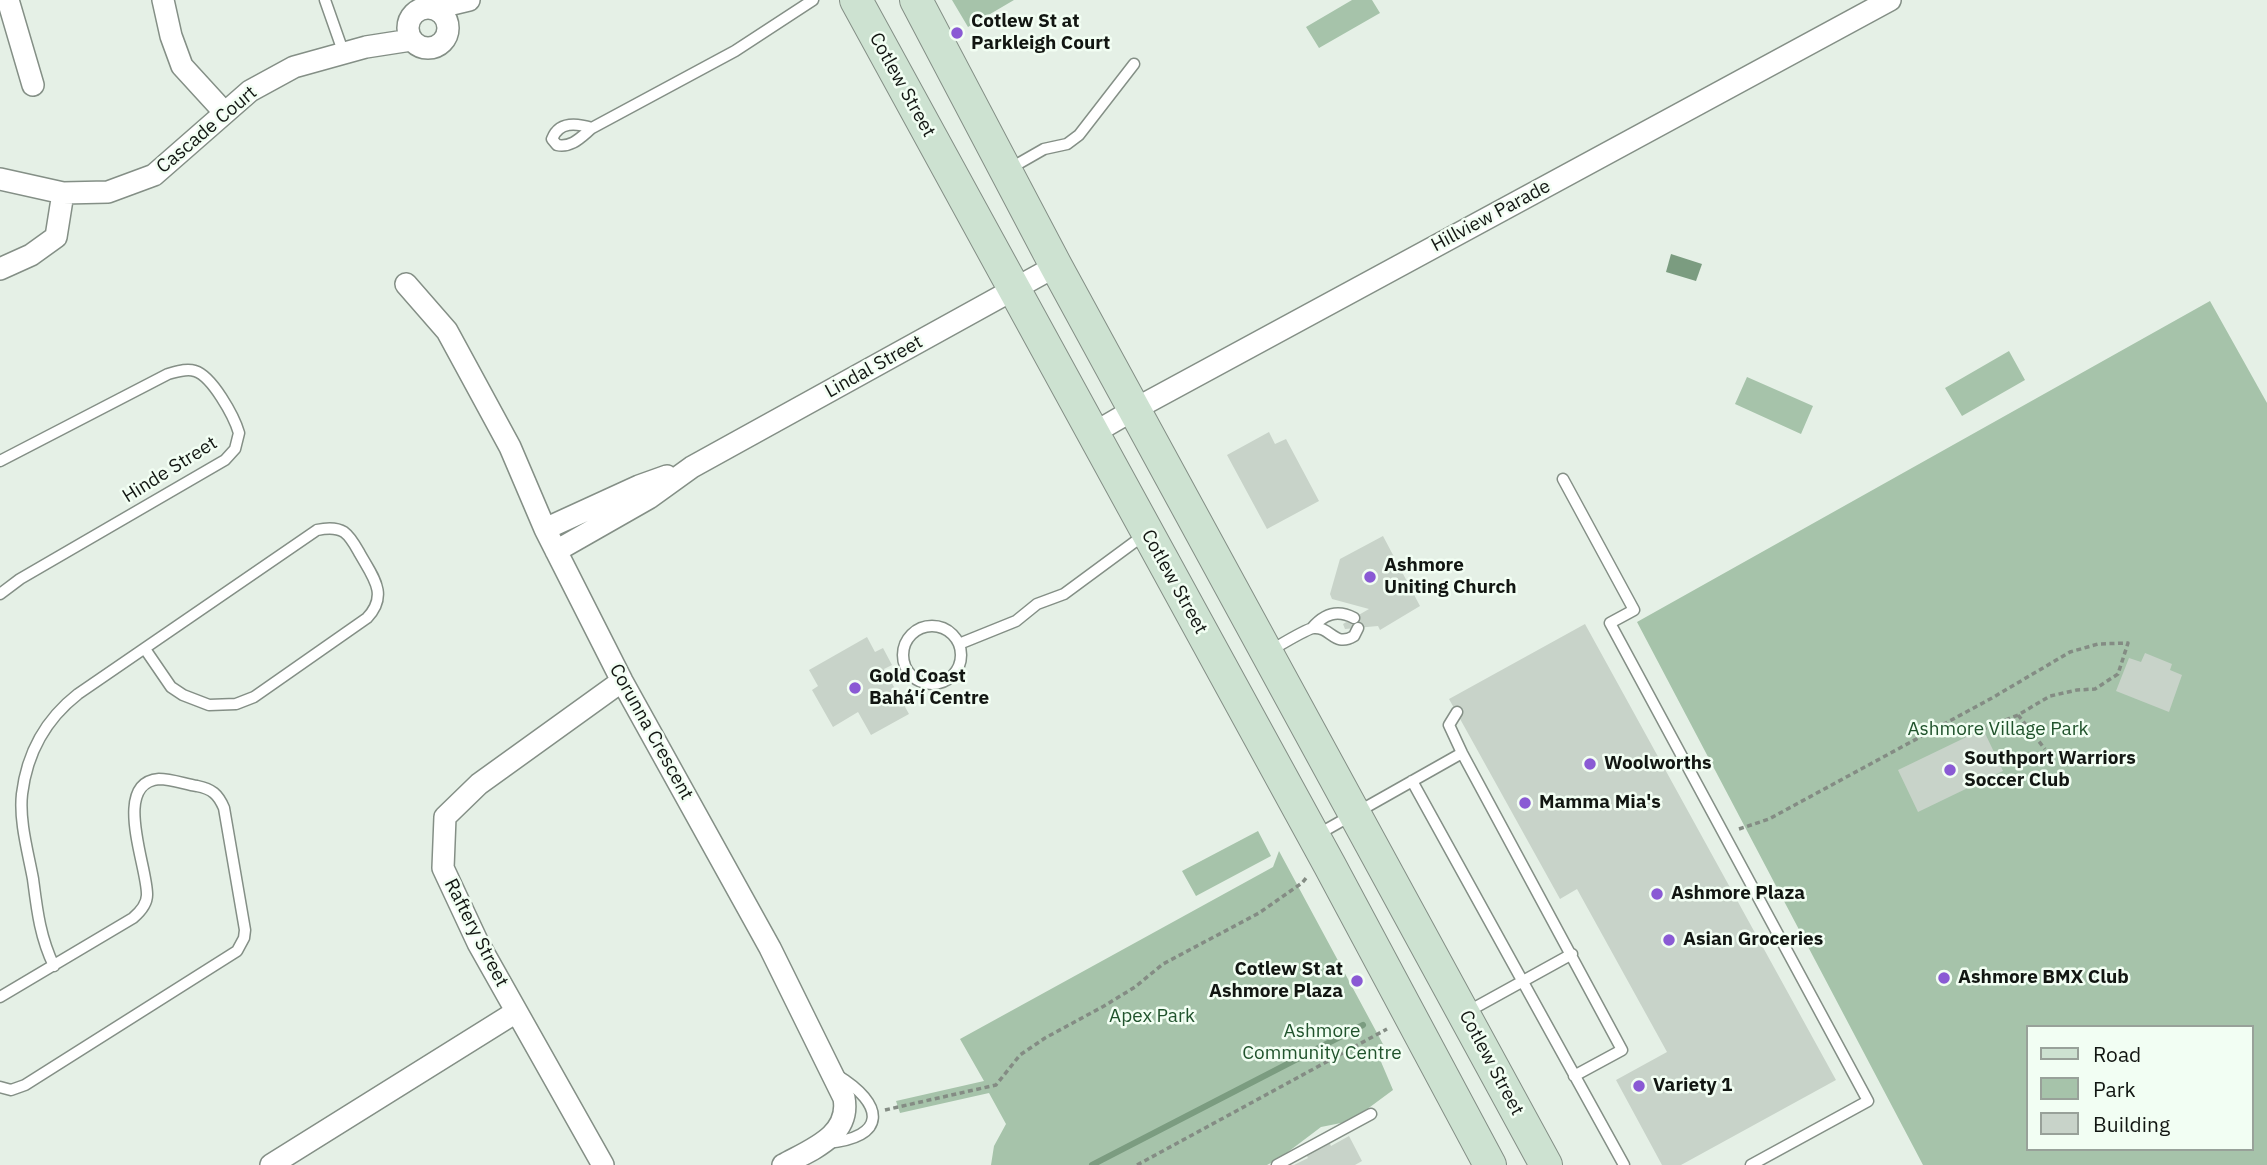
<!DOCTYPE html>
<meta charset="utf-8">
<style>
body{margin:0}
#map{position:relative;width:2267px;height:1165px;overflow:hidden;background:#e5f0e6;font-family:"IBM Plex Sans",sans-serif}
canvas{display:block}
.legend{position:absolute;left:2026px;top:1025px;width:228px;height:126px;box-sizing:border-box;background:#f2fef3;border:2px solid #98a199;margin:0;padding:9px 12px;list-style:none;font-size:21px;color:#121612}
.legend li{display:flex;align-items:center;gap:14px;height:35px}
.legend b{width:35px;border:2px solid #98a199}
</style>
<div id="map">
<canvas width="2267" height="1165"></canvas>
<ul class="legend">
<li><b style="height:9px;background:#cde2d1"></b>Road</li>
<li><b style="height:19px;background:#a6c3aa"></b>Park</li>
<li><b style="height:19px;background:#c8d3c9"></b>Building</li>
</ul>
</div>
<script>
const g = document.querySelector('canvas').getContext('2d');
g.lineJoin = 'round';
function fill(path, color) {
  g.fillStyle = color;
  g.fill(path, 'evenodd');
}
function trace(path, color, width, dash) {
  g.strokeStyle = color;
  g.lineWidth = width;
  g.lineCap = dash ? 'butt' : 'round';
  g.setLineDash(dash || []);
  g.stroke(path);
}
function label(font, color, halo, rows, align = 'center') {
  g.font = font + ' "IBM Plex Sans",sans-serif';
  g.lineWidth = 5;
  g.setLineDash([]);
  g.textBaseline = 'middle';
  g.strokeStyle = halo;
  g.fillStyle = color;
  for (const [text, x, y, turn = 0] of rows) {
    g.save();
    g.translate(x, y);
    g.rotate((+turn || 0) * Math.PI / 180);
    g.textAlign = isNaN(turn) ? turn : align;
    if (halo) g.strokeText(text, 0, 0);
    g.fillText(text, 0, 0);
    g.restore();
  }
}
fill(new Path2D(`
 M952,0H1014L968,27Z
 M1352,0H1372L1380,13L1319,48L1306,27Z
 M2210,301L2267,403V1165H1923L1637,622ZM2027,1027H2251V1149H2027Z
 M2009,351L2025,380L1962,416L1945,388Z
 M1747,377L1813,406L1801,434L1735,404Z
 M1258,831L1271,856L1196,896L1182,871Z
 M1279,851L1384,1046L1376,1050L1393,1090L1351,1121L1321,1127L1280,1158L1267,1165H991L994,1146L1006,1124L989,1093L900,1113L896,1101L984,1081L960,1039L1273,867Z`), '#a6c3aa');
fill(new Path2D(`
 M1671,254L1702,264L1696,281L1666,272Z`), '#7b9c80');
trace(new Path2D(`
 M1092,1165L1363,1025`), '#7b9c80', 6);
fill(new Path2D(`
 M1269,432L1275,444L1286,439L1319,501L1267,529L1227,455Z
 M1383,536L1420,606L1380,630L1378,626L1345,629L1343,624L1369,609L1332,599L1330,594L1340,559Z
 M1585,624L1836,1080L1681,1165H1662L1616,1080L1667,1052L1577,889L1560,899L1449,699Z
 M867,637L875,652L883,648L892,665L884,669L909,714L871,735L858,712L833,727L812,690L818,686L809,670Z
 M2145,653L2172,664L2170,670L2182,675L2169,712L2116,691L2129,658L2141,662Z
 M1983,729L2003,771L1918,812L1898,770Z
 M1325,1133L1331,1146L1349,1136L1362,1161L1355,1165H1294L1308,1158L1301,1145Z`), '#c8d3c9');
const service = new Path2D(`
 M325,0L344,54
 M592,128C576,123 559,121 552,139L557,145C572,148 581,137 592,128L735,51L813,0
 M1009,169L1044,149L1067,144L1079,135L1134,64
 M0,461L168,374C176,372 186,368 195,371C212,376 234,416 239,433L235,449L225,460L20,579L0,594
 M1563,479L1634,610L1610,623L1868,1101L1751,1165
 M903 655a29 29 0 1 1 58 0a29 29 0 1 1-58 0Z
 M1312,628C1324,614 1337,609 1354,618
 M959,644L1016,621L1037,604L1064,594L1144,535
 M1268,652C1277,647 1304,630 1313,628C1331,626 1334,648 1354,636L1358,628
 M1457,712L1449,725L1462,753L1622,1050L1574,1076
 M1412,781L1624,1165
 M1315,836L1462,753
 M54,966C40,937 37,910 33,879C28,852 19,821 22,794C27,753 46,719 78,694L317,530C326,528 336,527 344,532C351,537 356,547 360,554C373,577 389,595 367,618L254,697L236,704L209,705L183,695L171,687L145,649
 M0,997L133,918C140,912 147,904 147,895C148,868 111,783 159,779C171,779 185,784 197,786C212,789 218,794 224,808L245,930L244,938L237,951L25,1085L11,1090L0,1087
 M1467,1012L1572,954
 M826,1143C888,1138 885,1104 837,1075
 M1277,1165L1371,1114`);
const minor = new Path2D(`
 M8,0L33,85
 M163,0L171,36L182,66L225,113
 M408 28a20 20 0 1 1 40 0a20 20 0 1 1-40 0Z
 M440,12L444,6L469,0
 M0,179L63,193L108,192L154,175L250,91L294,67L366,47L411,40
 M0,269L31,255L56,237L63,193
 M406,284L447,331L510,447L545,529L622,681L770,948L844,1098C851,1136 810,1150 783,1165
 M1092,434L1135,409L1890,0
 M545,529L639,486L667,476
 M556,551L649,498L692,467L1056,266
 M271,1165L516,1012
 M603,1165L478,943L443,868L445,817L479,784L622,681`);
const secondary = new Path2D(`
 M856,0L1329,864L1490,1165
 M916,0L1056,266L1546,1165`);
trace(service, '#848f86', 13);
trace(minor, '#848f86', 24);
trace(secondary, '#848f86', 34);
trace(new Path2D(`
 M2018,715L2045,749
 M1739,829L1769,819L1992,698L2070,652L2098,644L2128,643L2118,674L2095,689L2077,690L2050,696L2018,715L1983,729
 M885,1110L996,1085L1020,1055L1045,1038L1104,1006L1135,987L1163,964L1259,913L1302,883L1307,877
 M1137,1165L1387,1029`), '#848c84', 3.5, [5, 3.5]);
trace(service, '#fff', 10);
trace(minor, '#fff', 21);
trace(secondary, '#cde2d1', 32);
for (const [x, y, r, color] of [
 [957,33,7,"#8a5ad4"],
 [1370,577,7,"#8a5ad4"],
 [855,688,7,"#8a5ad4"],
 [1590,764,7,"#8a5ad4"],
 [1950,770,7,"#8a5ad4"],
 [1525,803,7,"#8a5ad4"],
 [1657,894,7,"#8a5ad4"],
 [1669,940,7,"#8a5ad4"],
 [1944,978,7,"#8a5ad4"],
 [1357,981,7,"#8a5ad4"],
 [1639,1086,7,"#8a5ad4"]
]) {
  const dot = new Path2D();
  dot.arc(x, y, r, 0, 2 * Math.PI);
  g.fillStyle = color;
  g.fill(dot);
  trace(dot, '#f2fef3', 2.5);
}
label('bold 19px', '#121612', '#f2fef3', [
 ["Cotlew St at",971,22],
 ["Parkleigh Court",971,44],
 ["Ashmore",1384,566],
 ["Uniting Church",1384,588],
 ["Gold Coast",869,677],
 ["Bahá'í Centre",869,699],
 ["Southport Warriors",1964,759],
 ["Soccer Club",1964,781],
 ["Woolworths",1604,764],
 ["Mamma Mia's",1539,803],
 ["Ashmore Plaza",1671,894],
 ["Asian Groceries",1683,940],
 ["Cotlew St at",1343,970,"right"],
 ["Ashmore Plaza",1343,992,"right"],
 ["Ashmore BMX Club",1958,978],
 ["Variety 1",1653,1086]
], 'left');
label('19px', '#121612', '#f2fef3', [
 ["Cotlew Street",902,85,61],
 ["Cascade Court",207,130,-40],
 ["Hillview Parade",1491,216,-28],
 ["Lindal Street",874,367,-29],
 ["Hinde Street",170,470,-32],
 ["Cotlew Street",1174,582,61],
 ["Corunna Crescent",651,732,61],
 ["Raftery Street",476,933,63],
 ["Cotlew Street",1491,1063,62]
]);
label('19px', '#20532c', '#f2fef3', [
 ["Ashmore Village Park",1998,730],
 ["Apex Park",1152,1017],
 ["Ashmore",1322,1032],
 ["Community Centre",1322,1054]
]);
</script>
